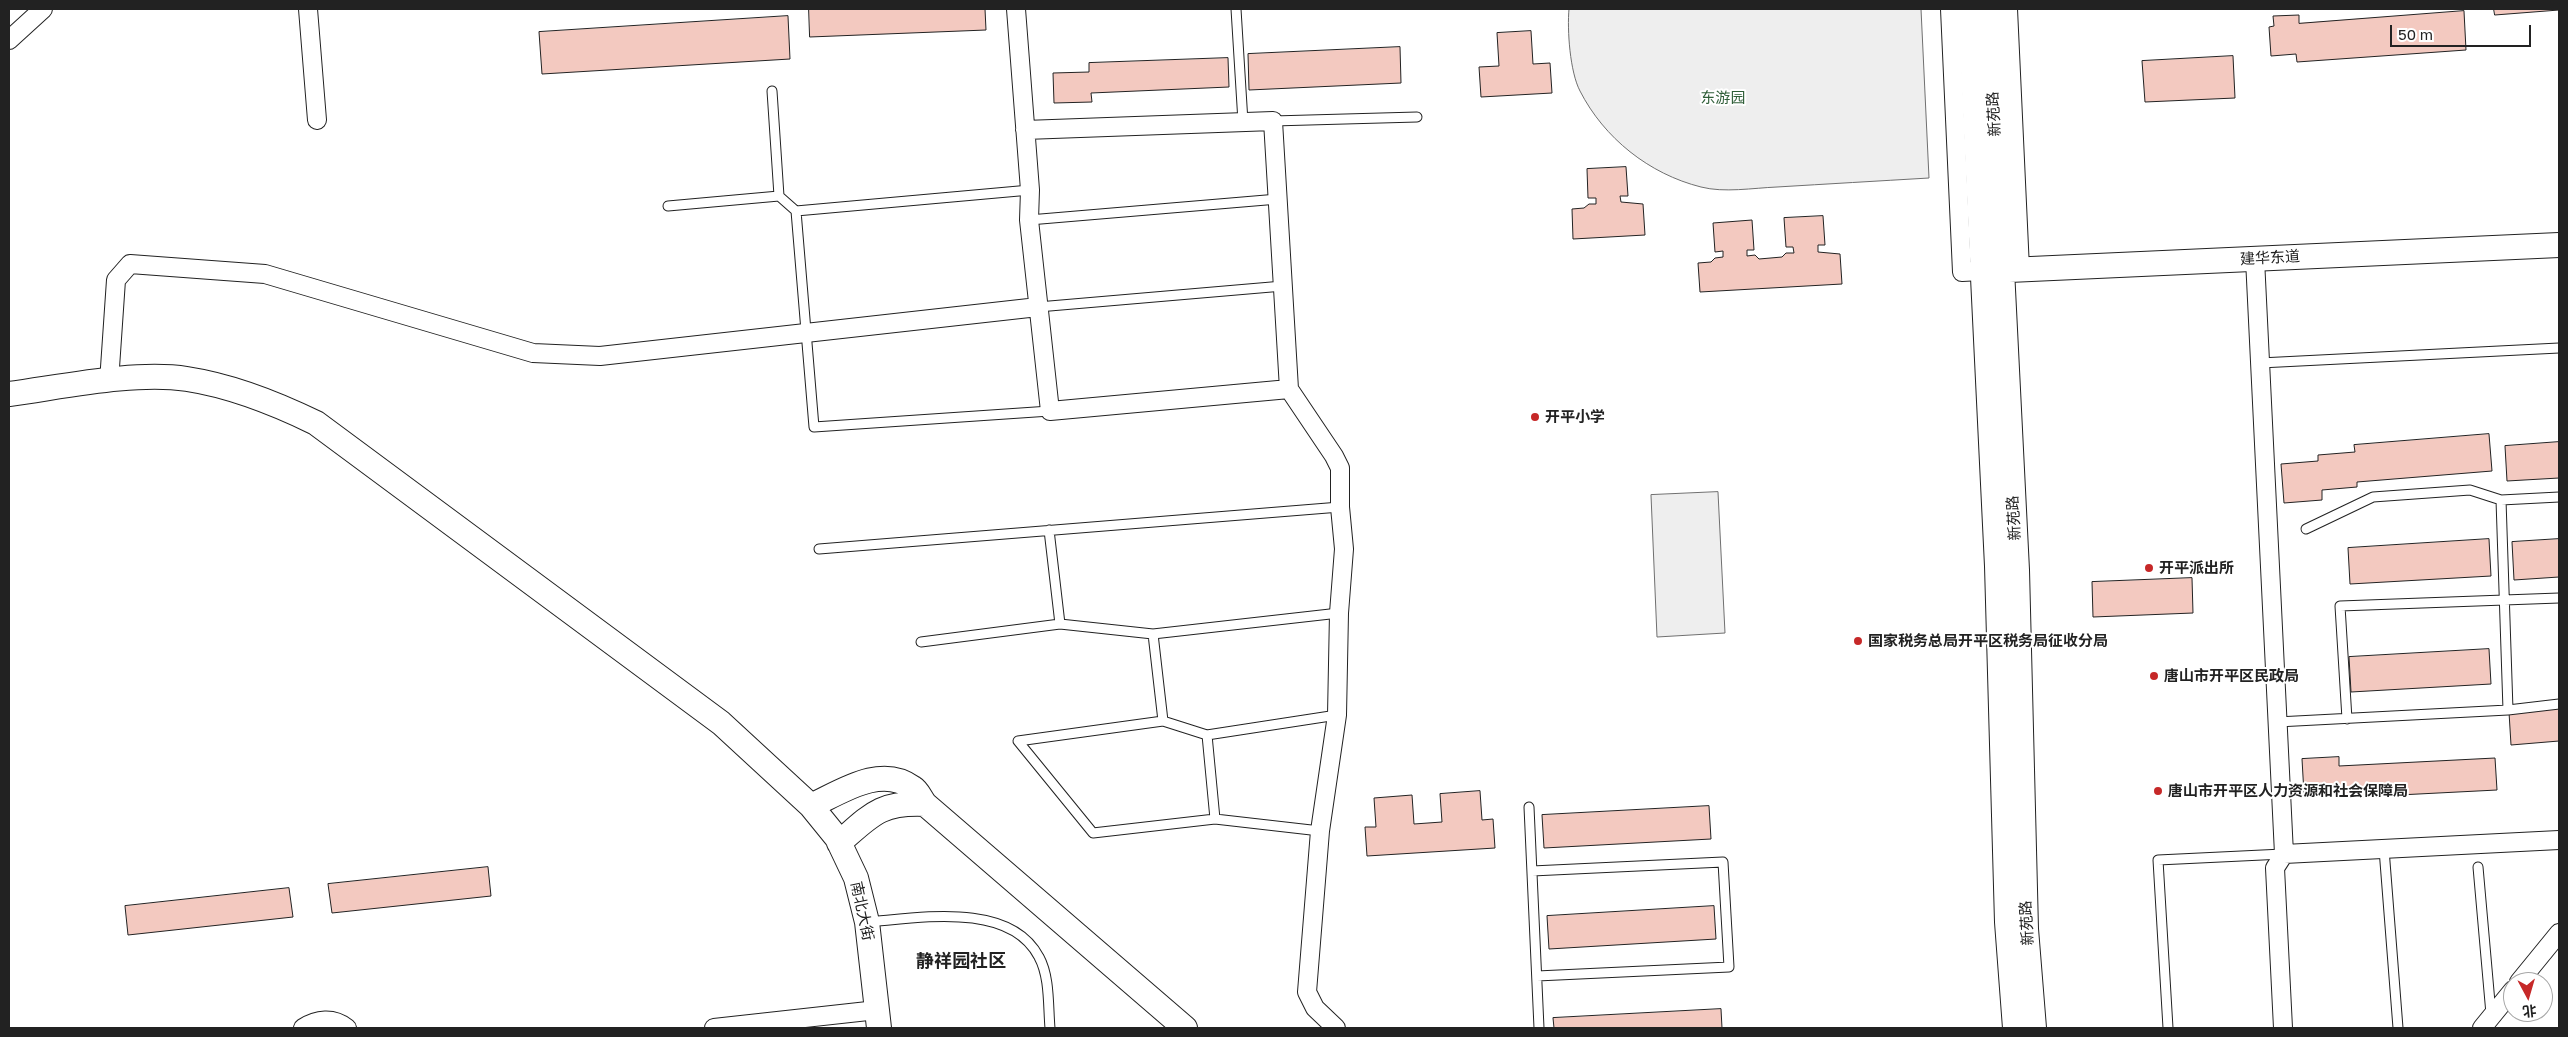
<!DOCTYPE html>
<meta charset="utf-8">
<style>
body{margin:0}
#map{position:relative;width:2568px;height:1037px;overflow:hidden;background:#fff;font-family:"Golos Text","Noto Sans SC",sans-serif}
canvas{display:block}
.frame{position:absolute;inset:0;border:10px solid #222;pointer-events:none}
.north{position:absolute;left:2503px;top:972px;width:50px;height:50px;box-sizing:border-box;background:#fff;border:1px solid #a7a7a7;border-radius:50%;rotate:174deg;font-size:14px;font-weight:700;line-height:20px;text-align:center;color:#222}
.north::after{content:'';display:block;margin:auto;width:18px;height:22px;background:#c62828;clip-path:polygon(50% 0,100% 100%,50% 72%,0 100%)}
.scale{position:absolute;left:2390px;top:25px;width:141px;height:22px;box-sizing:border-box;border:2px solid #222;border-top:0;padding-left:6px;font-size:15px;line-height:18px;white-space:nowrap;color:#222;-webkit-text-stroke:4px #fff;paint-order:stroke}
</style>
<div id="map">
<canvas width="2568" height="1037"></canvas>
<div class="frame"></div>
<div class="north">北</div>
<div class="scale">50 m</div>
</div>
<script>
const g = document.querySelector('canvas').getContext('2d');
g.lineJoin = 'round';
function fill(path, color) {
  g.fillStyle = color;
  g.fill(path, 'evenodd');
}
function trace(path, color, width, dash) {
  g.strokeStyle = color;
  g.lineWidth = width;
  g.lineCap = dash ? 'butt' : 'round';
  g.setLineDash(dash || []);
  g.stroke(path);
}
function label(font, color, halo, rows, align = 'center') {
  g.font = font + ' "Golos Text","Noto Sans SC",sans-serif';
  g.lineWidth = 4;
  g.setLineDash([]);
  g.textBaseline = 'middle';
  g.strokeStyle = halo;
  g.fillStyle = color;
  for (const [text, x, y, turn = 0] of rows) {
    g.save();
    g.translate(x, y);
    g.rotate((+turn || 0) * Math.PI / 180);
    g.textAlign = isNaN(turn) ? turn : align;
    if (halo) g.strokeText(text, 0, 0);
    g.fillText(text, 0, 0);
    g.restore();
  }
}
const green = new Path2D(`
 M1569,9H1921L1929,178C1878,181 1827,184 1777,187C1753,188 1724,193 1701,187C1649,174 1604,138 1580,91C1570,72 1567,30 1569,9Z
 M1718,492L1725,633L1657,637L1651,495Z`);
fill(green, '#eee');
trace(green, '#6f6f6f', 1);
const building = new Path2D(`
 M809,9H985L986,30L810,37Z
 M2494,9H2559V10L2495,15Z
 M2464,11L2466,50L2297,62L2296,54L2271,56L2269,27L2274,26L2273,16L2299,15V23Z
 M788,16L790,59L542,74L539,32Z
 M1531,31L1533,64L1550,63L1552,93L1481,97L1479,67L1499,66L1497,33Z
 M1400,47L1401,83L1249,90L1248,54Z
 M2233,56L2235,98L2145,102L2142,61Z
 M1228,58L1229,87L1091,93L1092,102L1054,103L1053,73L1089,72V63Z
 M1626,167L1628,196H1620L1621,202L1643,204L1645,235L1573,239L1572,209L1584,208L1589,204H1596V198H1588L1587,169Z
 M1823,216L1825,245H1818V252L1840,254L1842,284L1700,292L1698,263L1711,262L1715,258L1723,257V251L1715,252L1713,223L1752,220L1754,250H1747V256L1755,255L1759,259L1782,257L1786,253H1794L1793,247H1786L1784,218Z
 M2489,434L2492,471L2357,482V487L2322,490V500L2284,503L2281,464L2318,461V455L2355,452L2354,445Z
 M2559,442V478L2507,481L2505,446Z
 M2489,539L2491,576L2350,584L2348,548Z
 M2559,539V577L2514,580L2512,542Z
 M2192,578L2193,613L2093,617L2092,582Z
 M2489,649L2491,684L2351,692L2349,657Z
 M2559,708V741L2511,745L2509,712Z
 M2339,757V766L2495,758L2497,790L2340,798V792L2304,794L2302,759Z
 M1480,791L1482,820L1493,819L1495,848L1367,856L1365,827H1376L1374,798L1412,795L1414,824L1442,822L1440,794Z
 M1709,806L1711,839L1544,848L1542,815Z
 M488,867L491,896L332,913L328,884Z
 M289,888L293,917L128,935L125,906Z
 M1714,906L1716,939L1549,949L1547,916Z
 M1721,1009L1722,1028H1554L1553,1018Z`);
fill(building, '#f3c9c0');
trace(building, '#222', 1);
const lane = new Path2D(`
 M1236,9L1243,122
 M772,91L779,196
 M1273,121L1417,117
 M668,206L779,196L796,211L1030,190
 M796,211L814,427L1050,411
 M1029,220L1278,199
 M1038,307L1283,286
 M2260,363L2559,348
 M2306,529L2373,497L2470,490L2501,500L2559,497
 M1049,530L1060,624
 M819,549L1340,507
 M1153,634L1163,721
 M921,642L1060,624L1153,634L1339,613
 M2508,710L2559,704
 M2347,719L2340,606L2559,598
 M2277,722L2508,710L2501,500
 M1207,735L1215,819
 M1529,807L1539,1028
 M1320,831L1215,819L1093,833L1018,741L1163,721L1207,735L1337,715
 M2384,849L2398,1028
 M2478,867L2491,1014
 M1532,871L1723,862L1729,967L1537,976
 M868,922C918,918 1010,901 1039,957C1050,977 1048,1006 1050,1028
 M2168,1028L2158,860L2283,854`);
const street = new Path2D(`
 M308,9L317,120
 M1016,9L1030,190L1029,220L1050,411L1289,389
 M1950,9L1962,272L1981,271
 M2008,9L2020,269
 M9,40L43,9
 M1025,130L1273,121L1289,389L1334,456L1340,468V507L1344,549L1339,613L1337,715L1320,831L1307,992L1315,1008L1336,1028
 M2255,259L2284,854L2275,868L2283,1028
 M109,382L116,280L130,264L265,274L533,353L600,356L1038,307
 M2284,854L2559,840
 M2519,982L2559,933
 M303,1028C317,1019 333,1017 347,1028
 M714,1028L877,1010
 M2482,1028L2513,990`);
const secondary = new Path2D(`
 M1970,9L1997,566L2007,922L2015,1028
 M1989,9L2017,570L2026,929L2034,1028
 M1987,271L2559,245
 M9,394C62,387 134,371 187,379C233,386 275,403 316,423L721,723L811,806L837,838L856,878L867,922L879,1028
 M811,806C841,792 881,764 913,788C918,791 921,799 925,804L1185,1028
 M839,843C871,815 880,802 925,804`);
trace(lane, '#222', 11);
trace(street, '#222', 20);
trace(secondary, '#222', 26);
trace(lane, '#fff', 9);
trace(street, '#fff', 18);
trace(secondary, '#fff', 24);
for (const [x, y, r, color] of [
 [1535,417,5,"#c62828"],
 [2149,568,5,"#c62828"],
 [1858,641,5,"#c62828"],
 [2154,676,5,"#c62828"],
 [2158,791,5,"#c62828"]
]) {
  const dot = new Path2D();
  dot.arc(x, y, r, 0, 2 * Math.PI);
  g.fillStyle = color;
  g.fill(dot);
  trace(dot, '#fff', 2);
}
label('15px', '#2f5e38', '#fff', [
 ["东游园",1723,98]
]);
label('15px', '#222', '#fff', [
 ["新苑路",1994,114,-93],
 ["建华东道",2270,258,-3],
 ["新苑路",2014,518,-93],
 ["南北大街",862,911,78],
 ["新苑路",2027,923,-93]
]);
label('bold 15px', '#222', '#fff', [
 ["开平小学",1545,417],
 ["开平派出所",2159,568],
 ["国家税务总局开平区税务局征收分局",1868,641],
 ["唐山市开平区民政局",2164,676],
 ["唐山市开平区人力资源和社会保障局",2168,791]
], 'left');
label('bold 18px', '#222', '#fff', [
 ["静祥园社区",961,961]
]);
</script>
